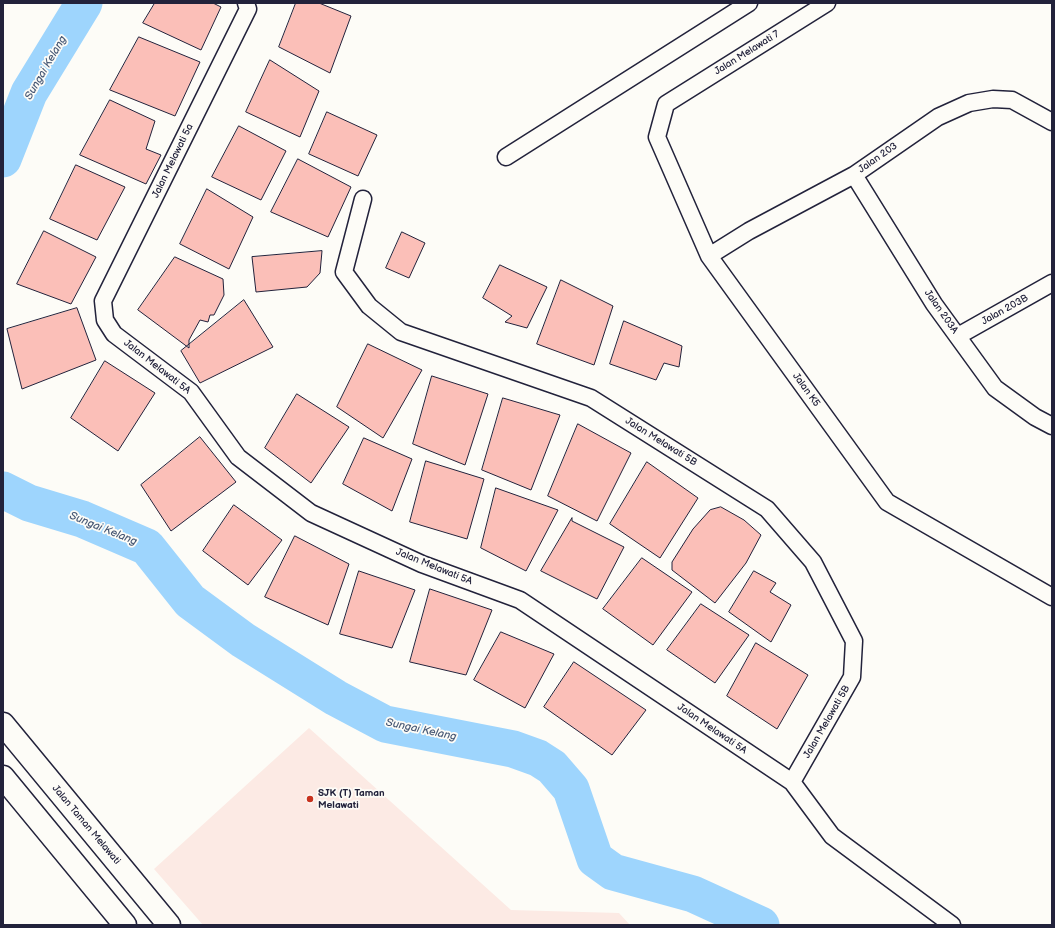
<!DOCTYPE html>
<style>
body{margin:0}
#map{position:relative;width:1055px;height:928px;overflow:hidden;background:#fdfcf7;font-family:"Balsamiq Sans",sans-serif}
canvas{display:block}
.frame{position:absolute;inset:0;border:4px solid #22223b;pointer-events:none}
</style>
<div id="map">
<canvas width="1055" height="928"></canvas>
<div class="frame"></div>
</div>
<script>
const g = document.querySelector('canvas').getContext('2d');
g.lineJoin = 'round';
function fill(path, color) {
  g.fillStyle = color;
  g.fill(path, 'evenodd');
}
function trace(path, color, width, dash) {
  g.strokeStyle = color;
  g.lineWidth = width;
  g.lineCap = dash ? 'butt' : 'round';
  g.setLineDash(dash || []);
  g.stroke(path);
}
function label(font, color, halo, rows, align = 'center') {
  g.font = font + ' "Balsamiq Sans",sans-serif';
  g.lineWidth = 3.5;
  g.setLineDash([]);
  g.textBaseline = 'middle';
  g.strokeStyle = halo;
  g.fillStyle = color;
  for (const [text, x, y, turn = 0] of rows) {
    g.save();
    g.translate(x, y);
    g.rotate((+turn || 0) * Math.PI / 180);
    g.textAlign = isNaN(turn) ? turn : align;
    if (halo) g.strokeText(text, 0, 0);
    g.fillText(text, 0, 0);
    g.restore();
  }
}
fill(new Path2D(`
 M309,728L511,910L619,913L630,925H203L154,869Z`), '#fceae4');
trace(new Path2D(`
 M3,159L29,93L84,3
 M3,490L29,503L82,519L147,547L190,601L243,640L336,698L385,724L513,749L538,758L552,767L571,789L595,859L613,872L693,894L761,925`), '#9ed5fd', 37);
const building = new Path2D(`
 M155,3H213L221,7L201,50L143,23Z
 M296,3H319L351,16L330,73L279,47Z
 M139,37L200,62L175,116L110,90Z
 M270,60L319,91L300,137L246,112Z
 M110,100L155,121L146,149L161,155L146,184L80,155Z
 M327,112L377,135L358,176L309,154Z
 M239,126L286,151L261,200L212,177Z
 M298,159L351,187L328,237L271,212Z
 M76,165L125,187L97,240L50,219Z
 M207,189L253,217L229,269L180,244Z
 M44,231L96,257L71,304L17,284Z
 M402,232L425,243L409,278L386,268Z
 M322,251L320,273L307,287L256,292L252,257Z
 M175,257L223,279L224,295L214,315H210L208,322L200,320L189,340V348L138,310Z
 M500,265L547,287L527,328L505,322L512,316L483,298Z
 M561,280L613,306L594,365L537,344Z
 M244,300L273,347L200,383L181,351Z
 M77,308L96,360L22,389L7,329Z
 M624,321L682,346L679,367L664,363L656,380L610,364Z
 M368,344L422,370L383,438L337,407Z
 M105,361L155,393L118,451L71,418Z
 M432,376L488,394L465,465L413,444Z
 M297,394L349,427L311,483L265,448Z
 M503,398L560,415L531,490L482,470Z
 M578,424L631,453L597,521L548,496Z
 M200,437L236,482L171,531L141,485Z
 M364,438L412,459L392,511L343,484Z
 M426,461L484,479L467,539L410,522Z
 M647,462L698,498L660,558L610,524Z
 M496,488L558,510L526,571L481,548Z
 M234,505L282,540L248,585L203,551Z
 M721,507L744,520L761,535L746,563L715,603L672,570V562L693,529L710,510Z
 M572,518V521L624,547L597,599L541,571Z
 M295,536L349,564L328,625L265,597Z
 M642,558L692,592L653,645L603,609Z
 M359,571L415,590L392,648L340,634Z
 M754,571L776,583L770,592L791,605L771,642L729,612Z
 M430,589L492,610L466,675L410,662Z
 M701,604L749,635L715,683L667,650Z
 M501,632L554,654L525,708L474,680Z
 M756,643L808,675L777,729L727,696Z
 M574,662L646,710L612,755L544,707Z`);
fill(building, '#fbbfb8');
trace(building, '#22223b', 1);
const street = new Path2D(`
 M246,3L248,9L103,301L105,320L114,334L191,392L238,457L311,513L422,564L520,600L792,782L832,836L952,925
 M827,3L666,104L657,137L709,256L887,502L1052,597
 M506,157L749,3
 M854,175L934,304L995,388L1035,417L1052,426
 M363,199L344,272L369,306L401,332L591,398L767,509L813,562L854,641L852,677L792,782
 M709,256L749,231L854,175L938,117L969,103L993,99L1012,100L1052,122
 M958,336L1052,283`);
const secondary = new Path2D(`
 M3,724L169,925
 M3,777L125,925`);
trace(street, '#22223b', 19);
trace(secondary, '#22223b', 25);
trace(street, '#fdfcf7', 16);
trace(secondary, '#fdfcf7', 22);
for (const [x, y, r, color] of [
 [310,799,4,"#c8321e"]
]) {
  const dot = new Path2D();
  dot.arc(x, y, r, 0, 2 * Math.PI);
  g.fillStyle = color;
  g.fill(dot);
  trace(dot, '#fdfcf7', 1.5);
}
label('10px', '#22223b', '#fdfcf7', [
 ["Jalan Melawati 7",747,53,-32],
 ["Jalan 203",878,158,-35],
 ["Jalan Melawati 5a",173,161,-64],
 ["Jalan 203B",1005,310,-29],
 ["Jalan 203A",941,312,55],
 ["Jalan Melawati 5A",157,367,38],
 ["Jalan K5",806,390,54],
 ["Jalan Melawati 5B",661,442,32],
 ["Jalan Melawati 5A",434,567,22],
 ["Jalan Melawati 5B",827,722,-60],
 ["Jalan Melawati 5A",712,729,34],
 ["Jalan Taman Melawati",86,825,50]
]);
label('bold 10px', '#22223b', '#fdfcf7', [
 ["SJK (T) Taman",318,793],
 ["Melawati",318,805]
], 'left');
label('italic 11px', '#475875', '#fdfcf7', [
 ["Sungai Kelang",46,68,-60],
 ["Sungai Kelang",103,529,22],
 ["Sungai Kelang",421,730,12]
]);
</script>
